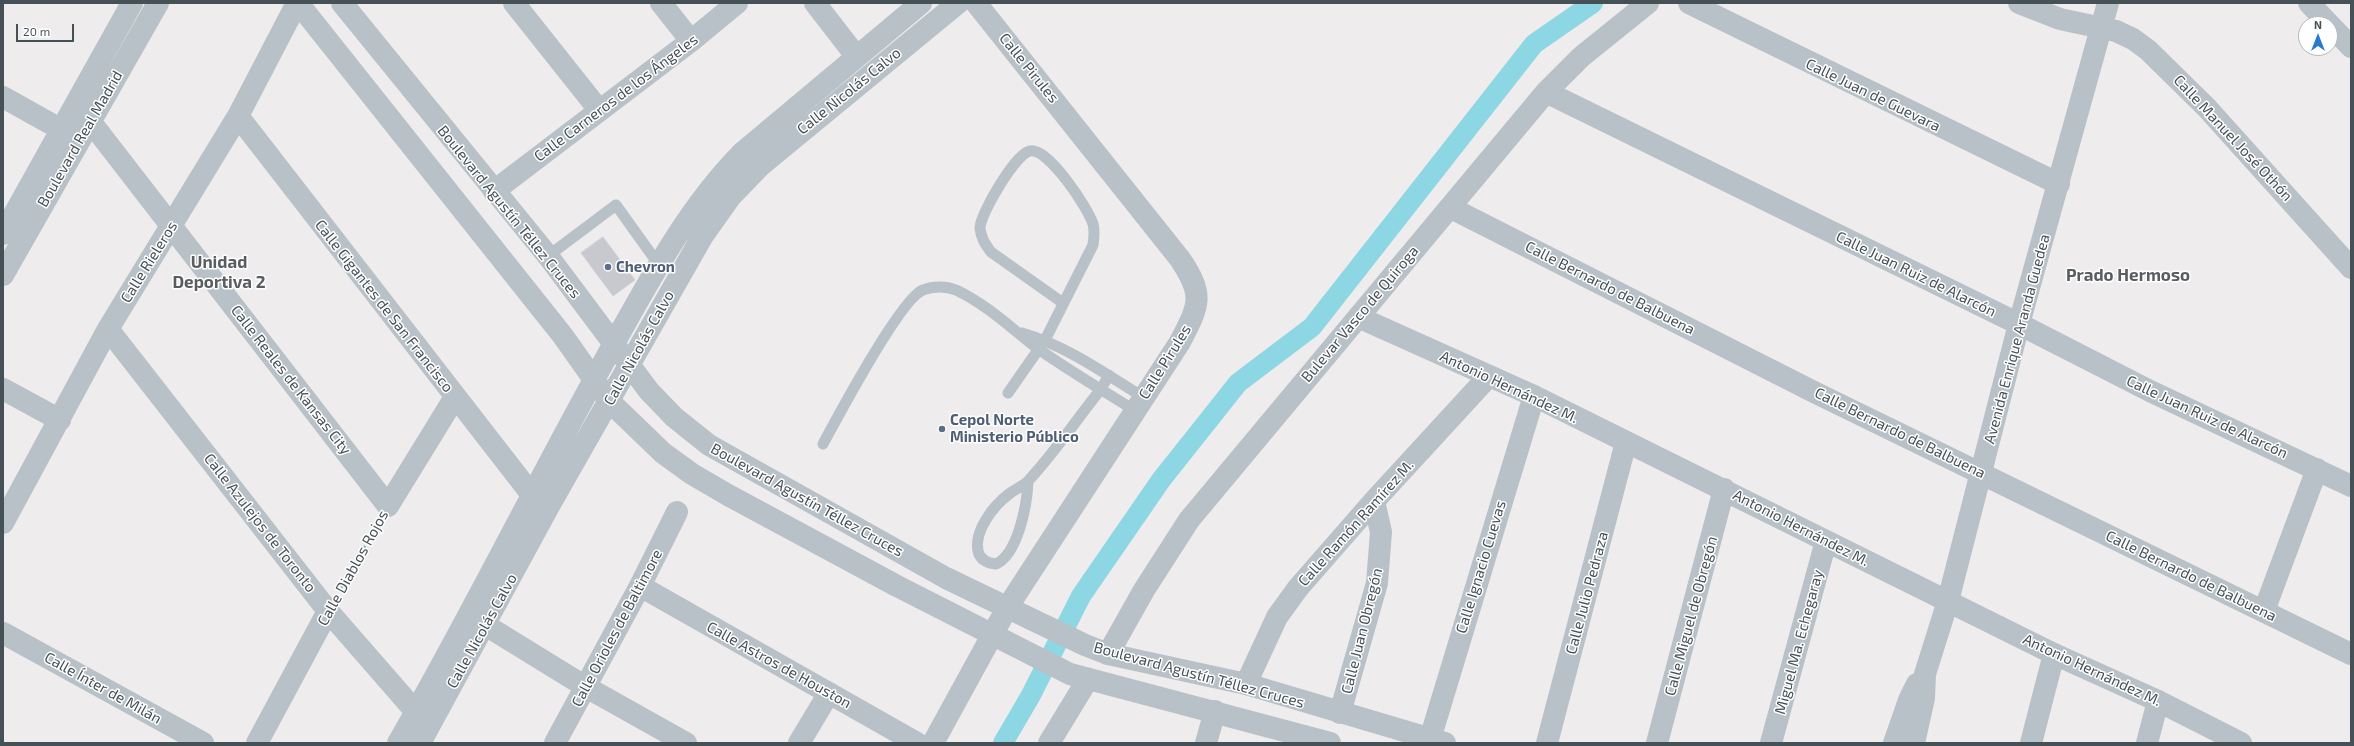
<!DOCTYPE html>
<meta charset="utf-8">
<style>
body{margin:0}
#map{position:relative;width:2354px;height:746px;overflow:hidden;background:#eeecec;font-family:"Exo 2",sans-serif}
canvas{display:block}
.frame{position:absolute;inset:0;border:4px solid #465057;pointer-events:none}
.north{position:absolute;left:2298px;top:16px;width:40px;height:40px;box-sizing:border-box;background:#fff;border:1px solid #b5b9bc;border-radius:50%;rotate:0deg;font-size:11px;font-weight:700;line-height:16px;text-align:center;color:#465057}
.north::after{content:'';display:block;margin:auto;width:14px;height:18px;background:#287acc;clip-path:polygon(50% 0,100% 100%,50% 72%,0 100%)}
.scale{position:absolute;left:16px;top:24px;width:58px;height:18px;box-sizing:border-box;border:2px solid #465057;border-top:0;padding-left:5px;font-size:12px;line-height:14px;white-space:nowrap;color:#465057;-webkit-text-stroke:3px #fff;paint-order:stroke}
</style>
<div id="map">
<canvas width="2354" height="746"></canvas>
<div class="frame"></div>
<div class="north">N</div>
<div class="scale">20 m</div>
</div>
<script>
const g = document.querySelector('canvas').getContext('2d');
g.lineJoin = 'round';
function trace(path, color, width, dash) {
  g.strokeStyle = color;
  g.lineWidth = width;
  g.lineCap = dash ? 'butt' : 'round';
  g.setLineDash(dash || []);
  g.stroke(path);
}
function fill(path, color) {
  g.fillStyle = color;
  g.fill(path, 'evenodd');
}
function label(font, color, halo, rows, align = 'center') {
  g.font = font + ' "Exo 2",sans-serif';
  g.lineWidth = 3;
  g.setLineDash([]);
  g.textBaseline = 'middle';
  g.strokeStyle = halo;
  g.fillStyle = color;
  for (const [text, x, y, turn = 0] of rows) {
    g.save();
    g.translate(x, y);
    g.rotate((+turn || 0) * Math.PI / 180);
    g.textAlign = isNaN(turn) ? turn : align;
    if (halo) g.strokeText(text, 0, 0);
    g.fillText(text, 0, 0);
    g.restore();
  }
}
trace(new Path2D(`
 M1003,743L1031,695L1081,596L1161,480L1238,383L1312,327L1534,44L1593,3`), '#8dd6e3', 20);
const building = new Path2D(`
 M603,237L635,280L613,296L581,253Z`);
fill(building, '#c7c9ce');
trace(building, '#d0d2d7', 1);
trace(new Path2D(`
 M339,592L378,523`), '#78c49a', 2.5, [3, 2]);
trace(new Path2D(`
 M548,256L616,205L659,265
 M1022,333C1067,346 1104,373 1143,397
 M1008,393L1045,340L1093,245C1094,238 1095,231 1093,224C1088,208 1048,147 1030,151C1016,153 980,214 980,228C981,238 985,244 991,252L1063,303
 M823,444C837,418 901,298 923,290C933,286 946,286 956,290C986,304 1011,328 1037,348C1068,370 1102,390 1134,410
 M1028,482C1027,505 1018,554 996,564C987,563 980,560 978,551C974,531 993,506 1009,494C1015,489 1024,486 1029,480C1055,452 1077,419 1101,389L1109,375`), '#b8c1c7', 11);
trace(new Path2D(`
 M514,3L599,110
 M661,3L691,41
 M815,3L856,56
 M1689,3L2059,184
 M2019,3L2060,19L2116,31L2133,39L2148,50L2207,108L2351,268
 M2309,3L2329,24
 M2330,25L2351,47
 M1546,92L2019,324L2150,391L2351,486
 M3,97L62,130
 M238,116L532,495
 M90,121L388,506L455,397
 M494,191L691,41L737,3
 M1451,208L1816,393L2351,654
 M3,234L132,3
 M3,275L158,3
 M1358,317L1534,396L2054,654L2158,701L2241,743
 M108,329L328,611L416,712
 M3,389L60,420
 M3,523L108,329L238,116L297,3
 M640,586L917,743
 M2264,611L2317,469
 M469,615L586,687L686,743
 M3,633L203,743
 M1108,654L1144,590L1189,520L1546,92L1581,57L1648,3
 M1246,684L1277,617L1298,588L1374,501L1488,377
 M1340,713L1377,583L1381,532L1374,501
 M1430,739L1534,396
 M257,743L328,611
 M555,743L640,586L677,512
 M799,743L829,693
 M933,743L1007,608L1180,342C1199,305 1205,296 1180,259L976,3
 M1049,743L1088,679
 M1206,743L1215,711
 M1547,743L1626,442
 M1657,743L1724,489
 M1771,743L1826,541
 M2031,743L2054,654
 M2147,743L2158,701`), '#b8c1c7', 22);
trace(new Path2D(`
 M298,3L563,336L609,401L663,453L692,474L728,495L897,586L1070,674L1330,743
 M342,3L548,256L649,391L674,417L709,445L946,578L1085,645L1108,654L1246,684L1445,743
 M398,743C471,616 536,484 607,356C647,285 685,211 742,153L921,3
 M420,743L549,506L702,237L731,196L760,166L958,3
 M1894,743L1909,700L1917,684
 M1914,743L1924,698L1925,674L1948,601L2019,324L2108,3`), '#b8c1c7', 22);
for (const [x, y, r, color] of [
 [608,267,4,"#5c6f8a"],
 [942,429,4,"#5c6f8a"]
]) {
  const dot = new Path2D();
  dot.arc(x, y, r, 0, 2 * Math.PI);
  g.fillStyle = color;
  g.fill(dot);
  trace(dot, '#fff', 1.5);
}
label('15px', '#465057', '#fff', [
 ["Calle Pirules",1029,68,51],
 ["Calle Nicolás Calvo",849,91,-39],
 ["Calle Juan de Guevara",1873,95,26],
 ["Calle Carneros de los Ángeles",616,98,-37],
 ["Calle Manuel José Othón",2233,138,47],
 ["Boulevard Real Madrid",80,139,-60],
 ["Boulevard Agustín Téllez Cruces",509,212,51],
 ["Calle Rieleros",149,262,-58],
 ["Calle Juan Ruiz de Alarcón",1916,274,26],
 ["Calle Bernardo de Balbuena",1610,288,27],
 ["Calle Gigantes de San Francisco",384,306,52],
 ["Bulevar Vasco de Quiroga",1360,314,-50],
 ["Avenida Enrique Aranda Guedea",2017,339,-75],
 ["Calle Nicolás Calvo",639,348,-61],
 ["Calle Pirules",1165,362,-58],
 ["Calle Reales de Kansas City",291,380,52],
 ["Antonio Hernández M.",1509,387,25],
 ["Calle Juan Ruiz de Alarcón",2207,417,25],
 ["Calle Bernardo de Balbuena",1900,433,26],
 ["Boulevard Agustín Téllez Cruces",807,500,29],
 ["Calle Azulejos de Toronto",260,523,52],
 ["Calle Ramón Ramírez M.",1356,523,-48],
 ["Antonio Hernández M.",1801,528,27],
 ["Calle Ignacio Cuevas",1481,567,-73],
 ["Calle Diablos Rojos",353,568,-61],
 ["Calle Bernardo de Balbuena",2191,576,26],
 ["Calle Julio Pedraza",1587,593,-75],
 ["Calle Miguel de Obregón",1691,616,-75],
 ["Calle Orioles de Baltimore",617,628,-62],
 ["Calle Nicolás Calvo",482,631,-61],
 ["Calle Juan Obregón",1362,631,-76],
 ["Miguel Ma. Echegaray",1799,642,-75],
 ["Calle Astros de Houston",779,665,29],
 ["Antonio Hernández M.",2092,670,25],
 ["Boulevard Agustín Téllez Cruces",1199,675,15],
 ["Calle Ínter de Milán",103,688,29]
]);
label('bold 15px', '#4e5e75', '#fff', [
 ["Chevron",616,267],
 ["Cepol Norte",950,420],
 ["Ministerio Público",950,437]
], 'left');
label('bold 17px', '#595d60', '#fff', [
 ["Unidad",219,262],
 ["Deportiva 2",219,282],
 ["Prado Hermoso",2128,275]
]);
</script>
